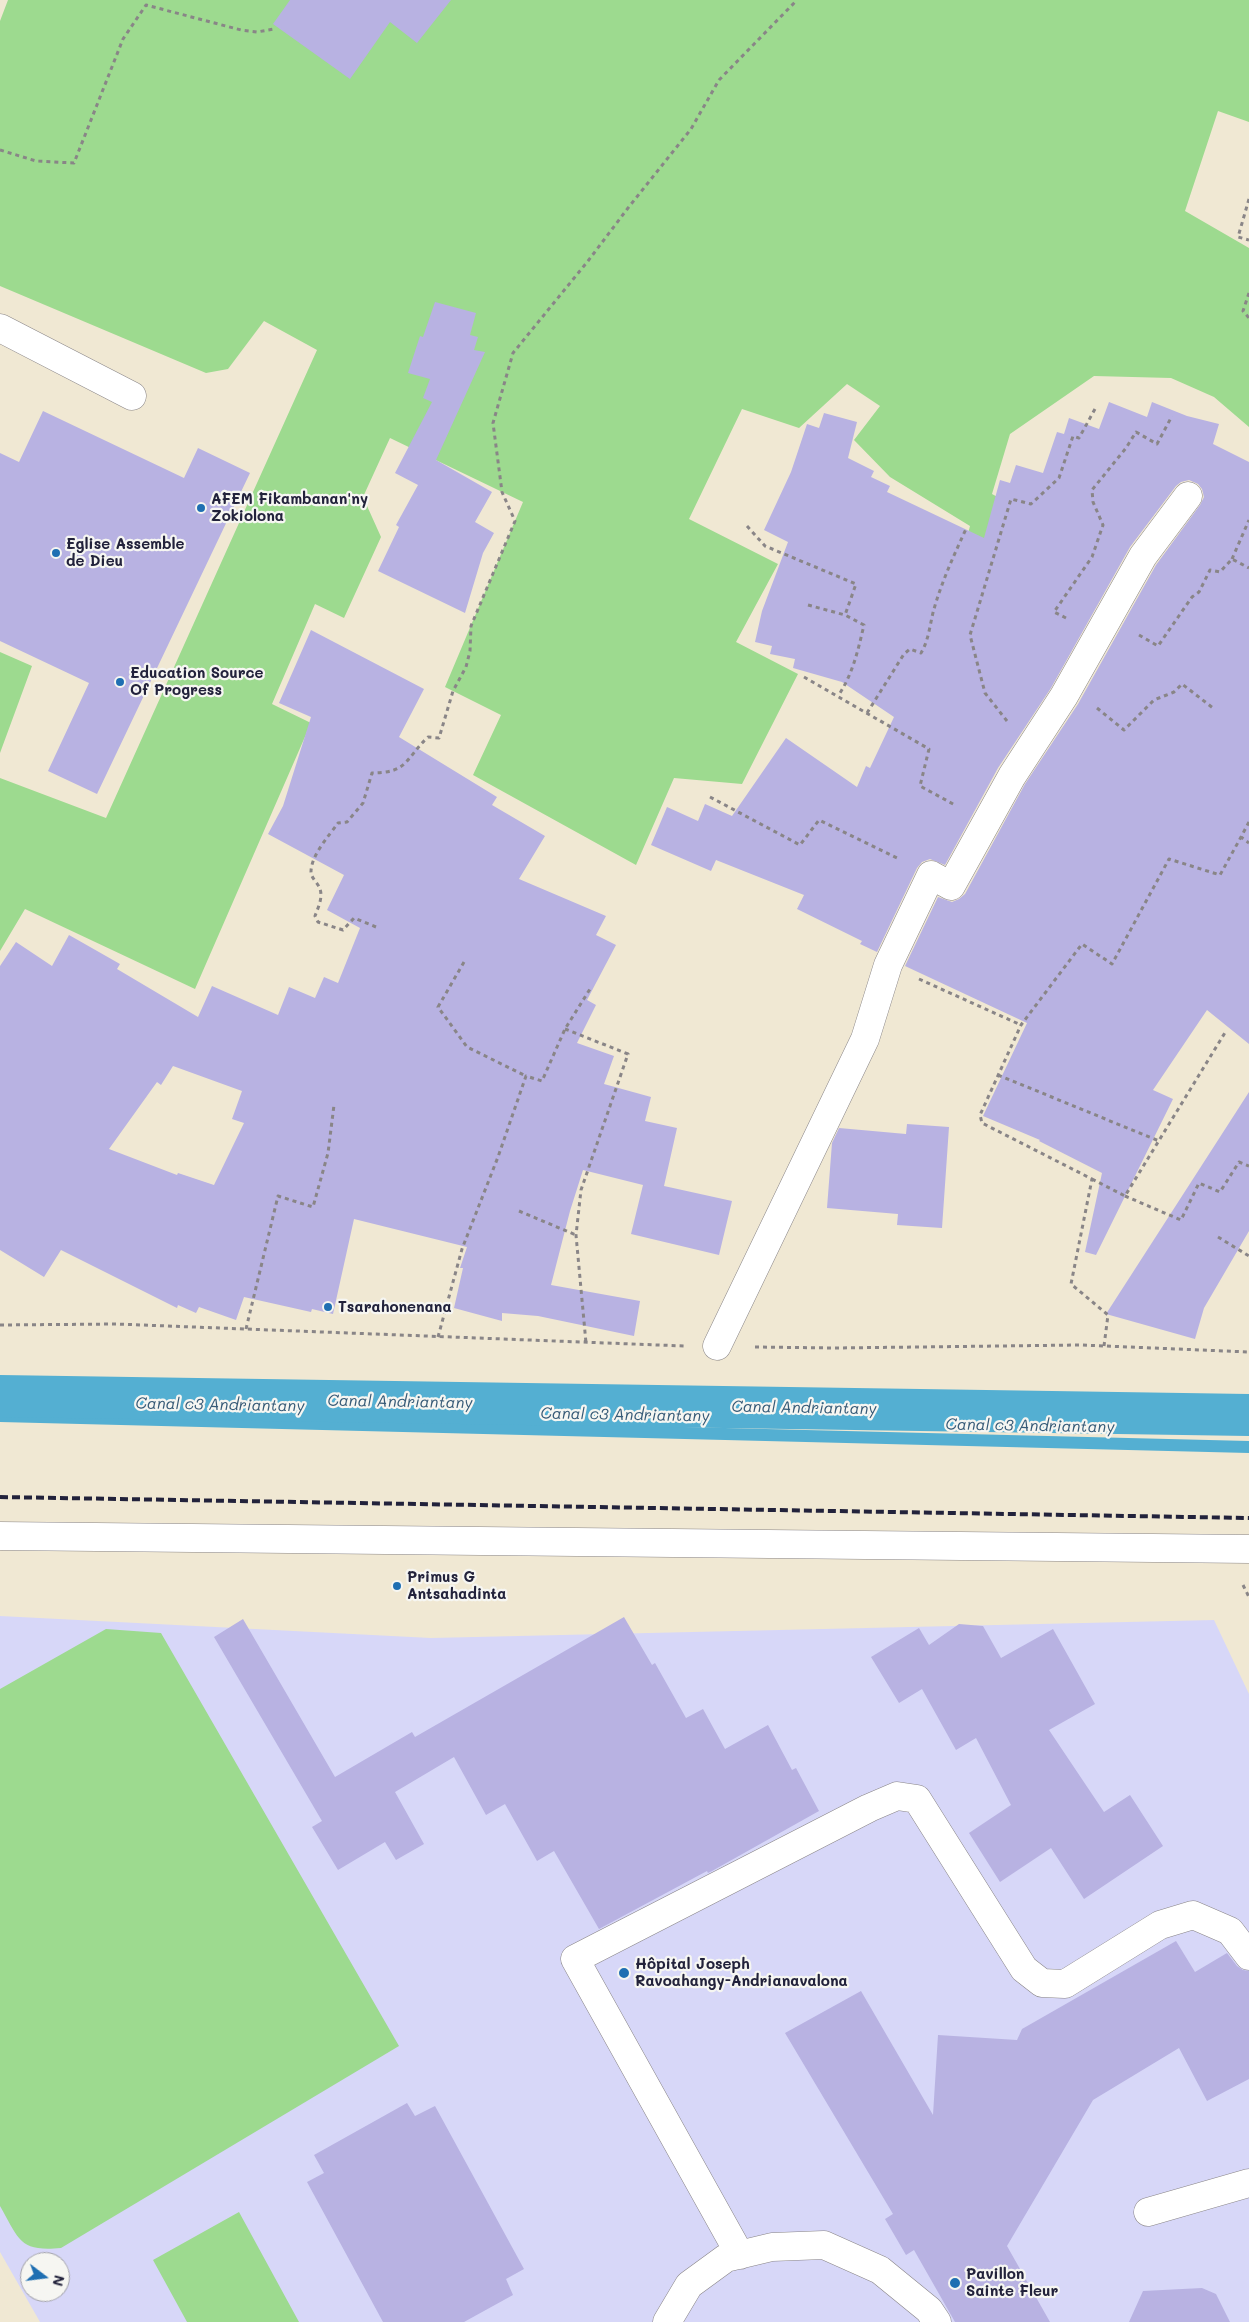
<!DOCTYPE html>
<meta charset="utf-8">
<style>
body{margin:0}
#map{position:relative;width:1249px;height:2322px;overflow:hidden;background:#f0e8d3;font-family:Mali,sans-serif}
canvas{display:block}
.north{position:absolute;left:20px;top:2252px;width:50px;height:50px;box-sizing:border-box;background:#f6f6f2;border:1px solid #a1a1a9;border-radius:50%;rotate:105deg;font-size:14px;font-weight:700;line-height:20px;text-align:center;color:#22223b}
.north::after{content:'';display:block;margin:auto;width:18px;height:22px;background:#1f6fb2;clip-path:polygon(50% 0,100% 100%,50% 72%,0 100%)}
</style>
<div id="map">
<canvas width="1249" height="2322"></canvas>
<div class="north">N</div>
</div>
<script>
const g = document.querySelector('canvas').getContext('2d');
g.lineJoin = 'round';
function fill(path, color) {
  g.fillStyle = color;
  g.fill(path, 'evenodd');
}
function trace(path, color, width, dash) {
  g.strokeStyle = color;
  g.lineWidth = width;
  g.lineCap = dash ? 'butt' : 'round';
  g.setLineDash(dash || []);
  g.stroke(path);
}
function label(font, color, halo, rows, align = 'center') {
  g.font = font + ' Mali,sans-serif';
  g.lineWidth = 4.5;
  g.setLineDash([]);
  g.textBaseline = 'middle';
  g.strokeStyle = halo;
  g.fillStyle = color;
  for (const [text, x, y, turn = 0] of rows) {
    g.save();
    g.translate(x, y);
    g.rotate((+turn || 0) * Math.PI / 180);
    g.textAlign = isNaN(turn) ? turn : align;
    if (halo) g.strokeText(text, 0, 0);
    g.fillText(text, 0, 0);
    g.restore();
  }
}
fill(new Path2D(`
 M0,1616L431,1638L1214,1620L1249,1694V2322H40L0,2252ZM30,2262H60V2292H30Z`), '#d7d7f8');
fill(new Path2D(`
 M8,0H1249V122L1218,111L1185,211L1249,248V427L1214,397L1171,378L1094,376L1010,434L992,494L1005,501L994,534L964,549L970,526L890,477L854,440L880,406L847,384L799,428L742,409L689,519L778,564L736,642L798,674L742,784L674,778L636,865L473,775L501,715L445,687L523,502L390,438L363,497L381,537L344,618L315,604L272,704L311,723L195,989L25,909L0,951V778L106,818L317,350L264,321L228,369L206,373L0,286V21Z
 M0,652L32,666L0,753Z
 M106,1629L161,1633L399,2046L61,2248C19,2252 19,2239 0,2206V1689Z
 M239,2212L299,2322H187L153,2260Z`), '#9dda8f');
trace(new Path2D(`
 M0,1416L1249,1447`), '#54afd2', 12);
trace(new Path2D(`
 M0,1396L1249,1415`), '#54afd2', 42);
fill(new Path2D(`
 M290,0H451L417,43L390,22L350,79L273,24Z
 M435,302L476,313L470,335L478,337L474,350L485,352L436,460L492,492L475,522L494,533L483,553L465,613L378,571L399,527L396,525L418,485L395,473L432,402L423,398L430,379L408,373L420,336L423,337Z
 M1109,402L1147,417L1152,402L1187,416L1219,424L1213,444L1249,462V1044L1207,1010L1153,1090L1173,1099L1096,1255L1085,1252L1102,1173L1039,1141L1040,1140L983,1116L1027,1023L905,966L938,897L952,902L959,899L965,894L1025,784L1078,704L1156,565L1200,505L1204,497L1202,489L1198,484L1189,480L1181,482L1176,486L1130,547L1051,688L998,768L945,865L930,859L922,862L917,868L877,952L860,944L862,941L797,909L804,895L716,860L711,871L651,845L667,807L698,821L705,804L732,816L786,738L857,787L866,766L870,768L894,717L842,682L793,668L795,659L770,654L772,646L755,642L762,611L788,542L764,530L791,472L807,424L819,428L824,413L857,422L848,458L874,471L871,477L890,486L887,492L984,538L1000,480L1010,483L1016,465L1043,473L1057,432L1064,434L1069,418L1099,429Z
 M43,411L184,478L198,448L250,473L97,794L48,771L89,683L0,641V453L19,462Z
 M311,630L424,689L399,737L497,797L492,805L545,836L519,879L606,916L596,935L616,945L587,1000L596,1005L577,1043L614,1056L604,1084L651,1097L645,1121L677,1128L664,1186L732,1201L719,1255L631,1234L643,1185L583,1170L570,1211L551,1285L640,1301L634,1336L538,1316L502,1313V1321L454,1308L463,1268H460L467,1247L354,1219L333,1314L312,1309L311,1312L244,1297L236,1320L199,1307L196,1313L178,1305L177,1308L61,1250L44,1277L0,1250V966L16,942L52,966L69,935L120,964L117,969L198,1017L212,986L278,1015L289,987L315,998L324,977L338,983L360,928L327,910L344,875L268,834L283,806L311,717L279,703ZM173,1066L242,1091L232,1119L244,1123L214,1185L178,1173L177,1175L109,1149L157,1082L161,1085Z
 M1249,1092V1231L1204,1308L1195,1339L1106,1314Z
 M907,1124L949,1127L942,1228L897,1225L898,1214L827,1208L832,1143L839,1128L906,1134Z
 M624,1617L652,1665L655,1663L686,1718L703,1709L725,1749L768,1725L792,1770L796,1768L819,1811L712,1871L708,1873L707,1871L599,1929L554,1851L537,1861L505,1804L486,1815L454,1757L395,1792L424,1844L396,1860L385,1842L338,1870L312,1827L322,1821L214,1637L243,1619L335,1777L412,1732L415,1737Z
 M959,1624L983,1626L1001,1658L1053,1629L1095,1704L1049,1730L1104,1812L1130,1795L1163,1846L1084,1899L1051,1848L1000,1882L969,1833L1011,1805L976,1738L956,1750L922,1689L899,1703L871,1657L919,1628L929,1645Z
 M1176,1941L1195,1972L1227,1953L1237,1966L1243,1970L1249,1971V2079L1207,2101L1179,2048L1093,2100L1007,2246L1050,2322H955L914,2250L906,2255L885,2219L893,2214L785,2033L861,1991L933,2115L938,2035L1017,2040L1022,2029Z
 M407,2103L415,2116L435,2106L524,2269L506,2279L513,2295L464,2322H383L307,2182L324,2173L314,2155Z
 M1202,2288L1216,2294L1230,2322H1129L1143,2291Z`), '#b8b2e2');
const minor = new Path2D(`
 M0,328L132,396
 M717,1346L865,1039L888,965L931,875L951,886L1012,776L1064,696L1143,556L1188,496
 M0,1536L1249,1549
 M1148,2212L1249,2183
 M740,2255L575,1959L869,1808L897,1796L917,1799L1024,1969L1042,1983L1065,1984L1160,1925L1193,1915L1230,1931L1249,1956
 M667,2322L689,2285L726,2258L772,2247L824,2245L880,2270L929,2310L937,2322`);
trace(minor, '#898587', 29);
trace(new Path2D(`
 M0,150L36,161L74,163L123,39L146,5L241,30L257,32L274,29
 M1249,199L1238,237L1249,240
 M1249,293L1243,311L1249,318
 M747,526L765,546L856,584L845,615
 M1232,559L1249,520
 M808,605L845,615L864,625C858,650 853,674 838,696
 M1066,618L1054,612L1092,557L1103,525L1093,502L1092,490L1126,448L1136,432L1157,444L1172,416
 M1139,635L1158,646L1192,597L1199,592L1210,570L1220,572L1232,559L1249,568
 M804,677L929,749L920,786L955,805
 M1097,708L1124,730L1154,700L1174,692L1182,684L1213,708
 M867,713L904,654L910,649L921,653C929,640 930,623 934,609C942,581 954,555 966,529
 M1007,721L985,693L970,635L1011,499L1031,504L1059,478L1073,436L1079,438L1095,409
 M710,797L800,845L819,820L899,859
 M1249,822L1241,837L1249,843
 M376,927L354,918L343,930L318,922L315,916C318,908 323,898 320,889C318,883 311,878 311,872C311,855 329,836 338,823L347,822L363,803L372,773C408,773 405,759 428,737L439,738L453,691L466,667L470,651L471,626L515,521L502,492L493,423L513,353L588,261L628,208L691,129L719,80L797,0
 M464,962L438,1007L467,1047L526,1076
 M919,979L1021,1025
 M565,1029L628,1054L581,1190L576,1235L586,1343
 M998,1075L1159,1141
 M1092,1179L1125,1196L1226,1031
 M1125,1196L1181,1220L1199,1183L1220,1192L1239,1162L1249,1166
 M519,1211L576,1235
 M1218,1237L1249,1256
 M0,1325L116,1324L684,1346
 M246,1329L278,1196L313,1207L328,1153L334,1105
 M438,1337L462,1249L498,1157L526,1076L542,1081L565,1029L590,989
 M1104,1346L1108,1315L1071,1284L1092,1179L982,1123L980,1115L1021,1025L1082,944L1112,964L1169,859L1220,875L1241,837
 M755,1347L836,1348L1080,1345L1249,1352
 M1243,1585L1249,1597`), '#898587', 3, [4, 4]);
trace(minor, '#fff', 28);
trace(new Path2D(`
 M0,1497L1249,1518`), '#22223b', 4, [8, 4]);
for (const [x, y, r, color] of [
 [201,508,5,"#1f6fb2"],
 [56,553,5,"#1f6fb2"],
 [120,682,5,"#1f6fb2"],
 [328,1307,5,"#1f6fb2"],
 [397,1586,5,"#1f6fb2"],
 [624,1973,6,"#1f6fb2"],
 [955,2283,6,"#1f6fb2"]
]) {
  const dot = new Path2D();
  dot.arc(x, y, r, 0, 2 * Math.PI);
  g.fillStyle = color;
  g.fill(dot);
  trace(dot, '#f6f6f2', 2);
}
label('bold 15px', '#22223b', '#f6f6f2', [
 ["AFEM Fikambanan'ny",211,499],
 ["Zokiolona",211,516],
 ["Eglise Assemble",66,544],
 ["de Dieu",66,561],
 ["Education Source",130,673],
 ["Of Progress",130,690],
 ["Tsarahonenana",338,1307],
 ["Primus G",407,1577],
 ["Antsahadinta",407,1594],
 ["Hôpital Joseph",635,1964],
 ["Ravoahangy-Andrianavalona",635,1981],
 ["Pavillon",966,2274],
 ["Sainte Fleur",966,2291]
], 'left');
label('italic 16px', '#365a77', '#f6f6f2', [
 ["Canal Andriantany",400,1402,1],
 ["Canal c3 Andriantany",220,1405,1],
 ["Canal Andriantany",804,1408,1],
 ["Canal c3 Andriantany",625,1415,1],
 ["Canal c3 Andriantany",1030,1426,1]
]);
</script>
